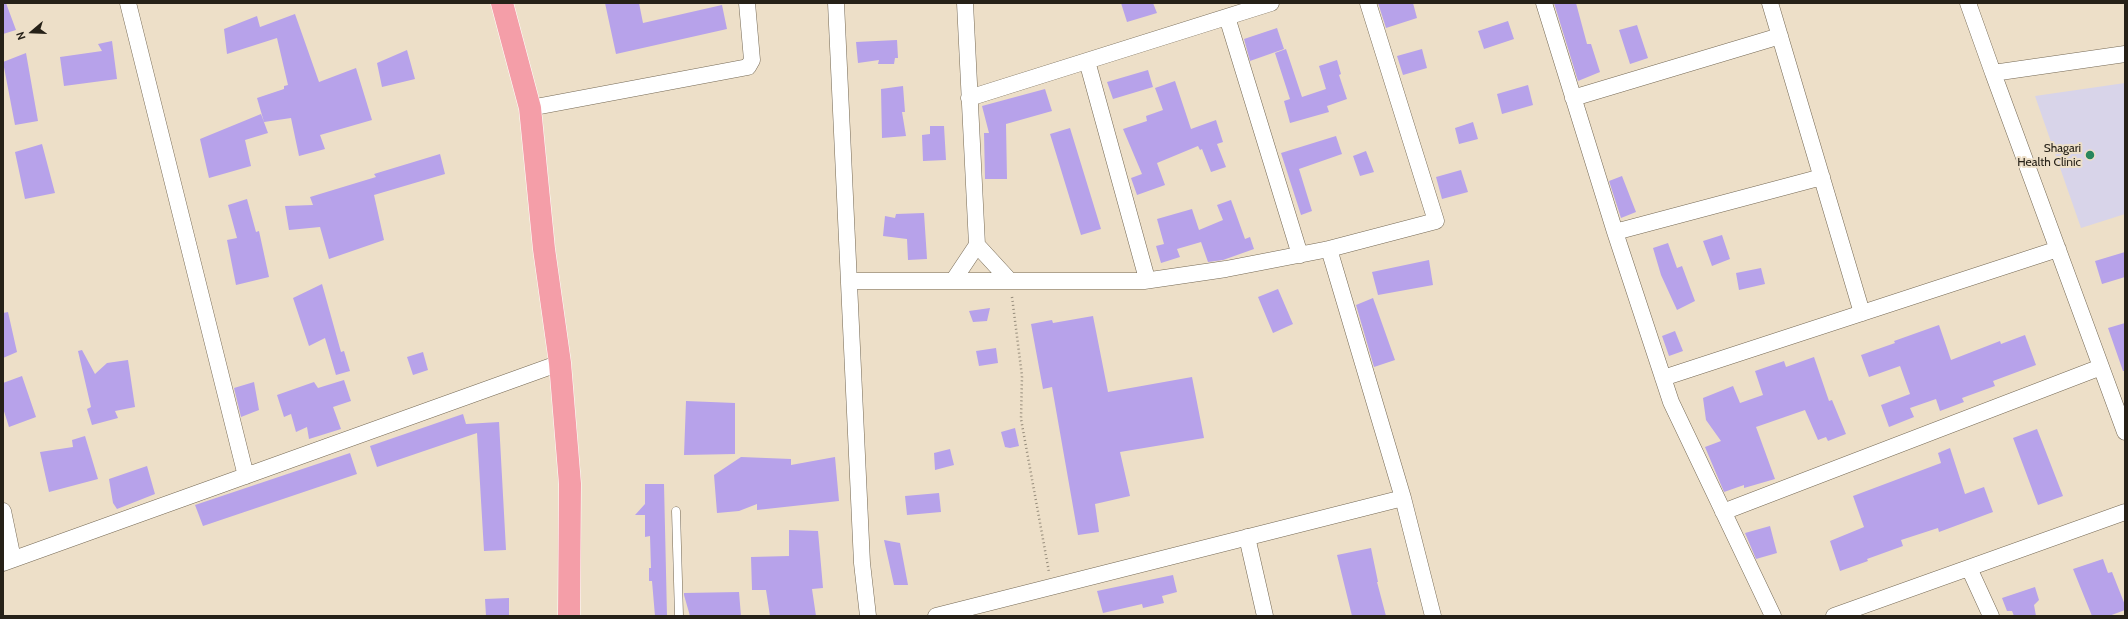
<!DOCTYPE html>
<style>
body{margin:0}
#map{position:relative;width:2128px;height:619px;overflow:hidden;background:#eddfc8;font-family:Cabin,sans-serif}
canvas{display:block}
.frame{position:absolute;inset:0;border:4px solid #262118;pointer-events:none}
.north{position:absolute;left:12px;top:12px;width:40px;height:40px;-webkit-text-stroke:3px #eddfc8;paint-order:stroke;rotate:251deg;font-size:11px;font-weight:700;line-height:16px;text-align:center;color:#262118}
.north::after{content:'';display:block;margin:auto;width:14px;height:18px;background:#262118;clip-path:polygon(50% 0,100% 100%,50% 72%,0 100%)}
</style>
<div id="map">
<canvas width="2128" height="619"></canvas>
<div class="frame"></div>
<div class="north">N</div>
</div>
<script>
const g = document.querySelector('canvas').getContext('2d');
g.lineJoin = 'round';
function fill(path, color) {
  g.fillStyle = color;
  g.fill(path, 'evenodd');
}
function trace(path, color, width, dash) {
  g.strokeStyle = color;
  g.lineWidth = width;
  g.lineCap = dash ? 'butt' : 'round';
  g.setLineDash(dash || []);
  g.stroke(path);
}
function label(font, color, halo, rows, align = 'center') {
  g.font = font + ' Cabin,sans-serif';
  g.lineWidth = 4;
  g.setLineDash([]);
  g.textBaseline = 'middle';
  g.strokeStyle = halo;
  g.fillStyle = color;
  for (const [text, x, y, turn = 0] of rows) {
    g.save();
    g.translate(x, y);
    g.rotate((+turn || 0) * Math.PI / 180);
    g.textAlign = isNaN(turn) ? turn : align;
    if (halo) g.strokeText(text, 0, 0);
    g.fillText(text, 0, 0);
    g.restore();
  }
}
fill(new Path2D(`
 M2125,83V214L2081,228L2035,96Z`), '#d8d4e9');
fill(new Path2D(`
 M3,3H6L16,30L3,34Z
 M605,3H639L643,23L722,5L727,29L616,54Z
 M1121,3H1153L1157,13L1127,22Z
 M1378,3H1413L1417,18L1386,28Z
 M1554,3H1576L1587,44H1591L1600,72L1578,81Z
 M295,14L319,82L356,68L372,120L320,135L325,149L299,156L291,118L264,122L257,98L284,89V86L288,85L277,38L227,54L224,29L257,16L260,27Z
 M1508,21L1514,39L1484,49L1478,31Z
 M1637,25L1648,58L1630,64L1619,30Z
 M1277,28L1284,49L1250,61L1244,39Z
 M897,40L898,58H895L894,64H878L879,60L858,63L856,42Z
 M112,41L117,79L64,86L60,57L102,51L98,44Z
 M1286,49L1302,97L1326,89L1319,66L1337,60L1341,74L1339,75L1347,99L1327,106L1329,112L1290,123L1284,101L1290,99L1275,53Z
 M1422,49L1427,68L1403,75L1397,56Z
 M407,50L415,79L382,87L377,63Z
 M26,53L38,121L15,125L3,62Z
 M1148,70L1153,87L1113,99L1107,82Z
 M1175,81L1191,129L1216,120L1223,142L1217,144L1226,167L1211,172L1202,149L1200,150L1198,146L1157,163L1165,185L1137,195L1131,178L1142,174L1123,129L1147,121L1146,116L1163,110L1155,88Z
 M1528,85L1533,105L1502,114L1497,94Z
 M903,86L905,112H902L906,136L882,138L881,89Z
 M1045,89L1052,111L1006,124L1007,179H985L984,133H989L982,106Z
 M261,114L268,133L245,140L251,166L209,178L200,139Z
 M1473,122L1478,139L1459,144L1455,128Z
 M930,126H944L946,160L923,161L922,135L930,134Z
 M1070,128L1101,229L1081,235L1050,134Z
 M1336,136L1342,154L1299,169L1312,211L1301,215L1281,153Z
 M42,144L55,193L25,199L15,152Z
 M1366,151L1374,172L1360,176L1353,156Z
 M440,154L445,174L374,195L384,240L329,259L320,227L289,230L285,206L313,205L310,197L376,177L374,174Z
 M1461,170L1468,192L1442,199L1436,177Z
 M1622,176L1636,212L1621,218L1609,181Z
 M247,199L256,232L259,231L269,277L236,285L227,240L237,238L228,205Z
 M1231,200L1245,239L1250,237L1254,249L1223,260L1208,262L1201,242L1177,249L1180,257L1161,263L1156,246L1164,244L1157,219L1192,209L1199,230L1223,220L1217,205Z
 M924,213L927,259L908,260L907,239L883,236L885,216L895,218L896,214Z
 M1722,235L1730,259L1712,266L1703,241Z
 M1668,243L1677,268L1682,266L1695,301L1677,310L1661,275L1653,248Z
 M2125,252V277L2102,284L2095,261Z
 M1429,260L1433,285L1378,295L1372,272Z
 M1761,268L1765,284L1739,290L1736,273Z
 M322,284L341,352L344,351L350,371L336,375L325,338L309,346L293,298Z
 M1278,289L1293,324L1273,333L1258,297Z
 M1373,298L1395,360L1374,367L1356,305Z
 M990,308L987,321L973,322L969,311Z
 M8,312L17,352L3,358V313Z
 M1093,316L1108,392L1192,377L1204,438L1120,452L1130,496L1095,504L1099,532L1078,535L1052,387L1043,389L1031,324L1052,320L1053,323Z
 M2125,323V371H2123L2108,328Z
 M1939,325L1951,360L2000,341L2001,344L2025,335L2036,365L1993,381L1995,386L1962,398L1964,402L1940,411L1936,399L1910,408L1914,417L1889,427L1881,405L1910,394L1900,366L1869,377L1861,355L1895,343L1894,341Z
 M1675,331L1683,351L1669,356L1662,336Z
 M996,348L998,363L979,366L976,351Z
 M82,350L95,374L107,363L128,360L135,407L115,411L118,418L92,425L87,409L91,407L78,351Z
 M423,352L428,370L413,375L407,357Z
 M1814,357L1829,401L1832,400L1846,434L1828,441L1826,437L1818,440L1805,410L1756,427L1775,479L1744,488V485L1724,492L1705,447L1721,441L1706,420L1703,398L1733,386L1740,403L1763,395L1755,371L1784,361L1786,367Z
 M22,376L36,417L9,427L3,408V383Z
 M344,380L351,401L333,407L341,429L309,439L307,427L296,432L291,414L284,417L277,395L314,382L318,388Z
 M254,382L259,410L241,417L234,388Z
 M686,401L735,403V454L684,455Z
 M463,414L466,424L499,422L506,550L484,551L477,433L377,467L370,446Z
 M1015,428L1019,446L1010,448L1005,447L1001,432Z
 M2037,429L2063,496L2038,505L2013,438Z
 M85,436L98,479L49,492L40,452L73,447L72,440Z
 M1950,448L1965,494L1984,487L1993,512L1939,532L1938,528L1901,540L1903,546L1867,559L1868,561L1840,571L1830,541L1864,527L1853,496L1941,463L1938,453Z
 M950,449L954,465L935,470L934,453Z
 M350,453L357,474L203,526L195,505Z
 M741,457L791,459V465L835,457L839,501L757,510V504L739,511L717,513L714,475Z
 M147,466L155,494L117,509L113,503L109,479Z
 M645,484H664L667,616H655L652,581H649V568H651L650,536L645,537V515H635L645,504Z
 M939,493L941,512L907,515L905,496Z
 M1770,526L1777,553L1756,559L1745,533Z
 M789,530L818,531L823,588L812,589L816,616H770L766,590H752L751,557L789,556Z
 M884,540L900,543L908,585H894Z
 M1371,548L1378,582H1377L1386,616H1352L1337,555Z
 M2103,559L2108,573L2112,572L2125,605V610L2109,616H2092L2073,569Z
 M1173,575L1177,592L1162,596L1164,603L1143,608L1142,604L1103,613L1097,591Z
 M2035,587L2039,600L2034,605L2036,616H2014L2012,611H2007L2002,598Z
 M739,592L741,616H690L684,595V593Z
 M509,598V616H486L485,599Z`), '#b7a2ea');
const lane = new Path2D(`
 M676,511L679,616`);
const street = new Path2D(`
 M128,3L246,476
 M836,3L862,563L868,616
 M1544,3L1615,232L1671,402L1773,616
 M1770,3L1862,313
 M1968,3L1993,73
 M1227,17L1300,255
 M2125,54L1993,73L2125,432
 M1087,61L1147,279
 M969,98L1271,3
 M1573,98L1780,36
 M530,108L748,67L752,60L747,3
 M1615,232L1822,177
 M977,245L1010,281
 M1329,249L1403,498L1433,616
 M849,281H1144L1226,269L1329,249L1436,221L1368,3
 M953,281L977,245L965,3
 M1663,378L2058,249
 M3,511L13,559
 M1723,512L2101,367
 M1247,537L1265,616
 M3,563L560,363
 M1969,568L1991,616
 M936,616L1403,498
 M1834,616L2125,512`);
const primary = new Path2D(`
 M502,3L530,108L544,249L560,363L570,484L569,616`);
trace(lane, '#756955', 9);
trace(street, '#756955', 17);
trace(primary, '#fff', 23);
trace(new Path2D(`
 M1012,297L1022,376L1021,419L1049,572`), '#968c7b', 2.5, [1, 3]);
trace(lane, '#fff', 8);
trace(street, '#fff', 16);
trace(primary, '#f49ea8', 22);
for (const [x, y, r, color] of [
 [2090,155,5,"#28865d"]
]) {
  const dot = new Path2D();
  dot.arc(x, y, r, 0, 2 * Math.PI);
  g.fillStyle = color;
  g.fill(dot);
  trace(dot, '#eddfc8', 1.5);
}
label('12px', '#262118', '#eddfc8', [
 ["Shagari",2081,148],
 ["Health Clinic",2081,162]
], 'right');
</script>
